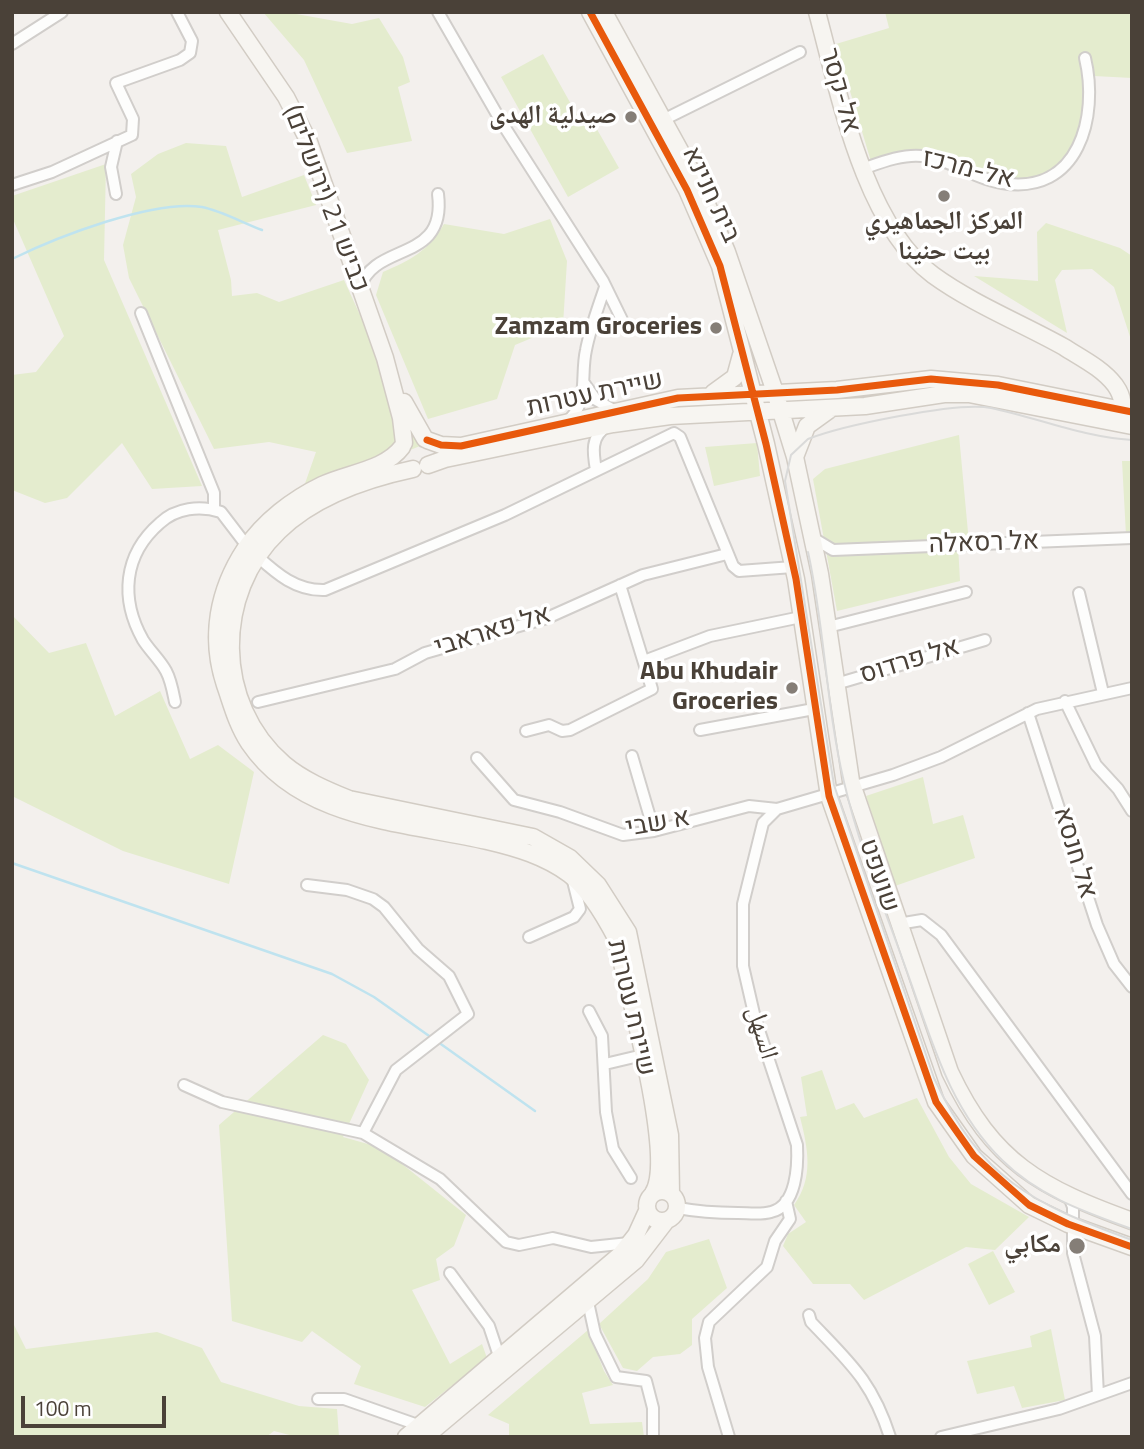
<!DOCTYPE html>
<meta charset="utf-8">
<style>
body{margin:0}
#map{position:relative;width:1144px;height:1449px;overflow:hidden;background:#f3f0ed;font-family:"Titillium Web",sans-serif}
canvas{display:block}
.frame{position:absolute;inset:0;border:14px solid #4a4138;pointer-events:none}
.scale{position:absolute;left:21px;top:1396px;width:145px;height:32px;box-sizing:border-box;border:4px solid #4a4138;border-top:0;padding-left:9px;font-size:21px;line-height:24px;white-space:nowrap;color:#4a4138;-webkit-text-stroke:5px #fff;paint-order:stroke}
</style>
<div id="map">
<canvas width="1144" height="1449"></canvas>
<div class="frame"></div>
<div class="scale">100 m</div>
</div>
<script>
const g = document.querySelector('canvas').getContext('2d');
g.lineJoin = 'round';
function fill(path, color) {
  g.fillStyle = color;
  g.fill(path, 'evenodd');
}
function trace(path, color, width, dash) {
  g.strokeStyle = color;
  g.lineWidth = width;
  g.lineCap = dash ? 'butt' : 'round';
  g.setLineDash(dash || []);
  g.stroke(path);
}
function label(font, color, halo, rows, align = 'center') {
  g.font = font + ' "Titillium Web","Noto Naskh Arabic",Heebo,sans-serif';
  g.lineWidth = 7;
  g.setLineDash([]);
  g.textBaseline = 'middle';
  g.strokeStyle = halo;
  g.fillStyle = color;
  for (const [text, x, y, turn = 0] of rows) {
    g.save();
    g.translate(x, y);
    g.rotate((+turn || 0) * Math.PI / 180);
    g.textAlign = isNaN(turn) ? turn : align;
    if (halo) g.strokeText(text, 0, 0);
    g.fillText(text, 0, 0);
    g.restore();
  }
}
fill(new Path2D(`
 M263,12H285L352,24L379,18L403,57L410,82L398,87L412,141L347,153L304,60Z
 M885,12H1132V78L1094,76L1087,60L1090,108L1073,155L1035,183L1013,184L920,155L872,165L836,44L889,28Z
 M543,54L581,122L590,117L619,168L568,197L501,77Z
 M186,143L226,146L242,197L304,175L316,205L218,230L231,280L232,296L257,293L279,302L344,280L420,446L301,495L316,452L269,442L214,449L129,278L123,245L136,197L131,174L158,154Z
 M106,164L104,260L202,486L152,489L122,443L67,498L45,503L12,490V375L36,372L64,336L12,217V196Z
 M550,219L567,261L563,325L515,345L497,399L428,419L376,295L383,272C411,260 428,251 444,224L504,234Z
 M1046,223L1120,248L1132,256V343L1114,287L1092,269L1062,270L1055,280L1067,333L974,276L1038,281L1037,232Z
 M959,435L969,543L958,545L960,581L837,611L813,479L825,469Z
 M757,443L760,476L714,486L705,447Z
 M1122,461H1132V535H1126Z
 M12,615L49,653L86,643L115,716L160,691L190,759L218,745L254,772L229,884L123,851L12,796Z
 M923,777L933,824L963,815L975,858L895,886L866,796Z
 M323,1035L346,1044L369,1080L343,1137L382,1148L466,1215L454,1246L436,1259L440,1280L412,1290L450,1364L482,1344L487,1358L425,1407L354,1384L361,1366L312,1331L302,1342L232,1321L219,1125Z
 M822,1070L836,1110L854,1103L864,1118L917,1098L949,1157L971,1184L1029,1217L995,1250L966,1247L864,1300L850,1284H813L783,1246L788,1234L806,1222L794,1205C814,1177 808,1149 800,1117L807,1116L801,1077Z
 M709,1239L727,1288L692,1319V1345L680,1354L653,1357L637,1371L623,1368L599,1324L648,1279L666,1252Z
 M993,1251L1015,1292L989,1305L968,1264Z
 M12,1321L26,1349L157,1332L202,1348L221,1382L299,1406L337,1409L339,1437H297L274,1431L266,1437H12Z
 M1051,1329L1065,1400L1022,1408L1014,1386L977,1394L967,1361L1032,1347L1030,1336Z
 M588,1330L604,1371L613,1385L582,1393L590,1424L642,1422L644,1437H509V1424L488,1415Z`), '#e4ecce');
trace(new Path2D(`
 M12,259C57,237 154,199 202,207C222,211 243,223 262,230
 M12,863L332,974L374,997L432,1038
 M438,1042L535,1111`), '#bfe3ef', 2.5);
const street = new Path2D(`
 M438,12L502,123L603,281L626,328
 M12,44L62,12
 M665,119L800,52
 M865,168C882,162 903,154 922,156C950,159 974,179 1002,183C1079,196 1099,116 1085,58
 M12,185L52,172L132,135L133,119L116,83L180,60L190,53L192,41L177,12
 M116,194L111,167L117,141
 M360,288C374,241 447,264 438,194
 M141,313L214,493V510
 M584,383L596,400L614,410
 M566,422C590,404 580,376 586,350C590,329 598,308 605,287
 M596,470C593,453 590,436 608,426
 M813,538L833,550L1132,538
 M257,556C277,574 296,591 325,590L505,515L674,433L680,437L733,566L739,571L793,567
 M1079,593L1103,693
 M828,627L966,592
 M644,661L710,636L801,617
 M836,684L985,640
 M1065,701L1096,765L1118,789L1132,811
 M175,702C173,692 171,680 166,671C160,660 150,651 143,640C120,599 123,555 160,523C176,508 200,505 221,512L247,546
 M258,702L395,669L425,653L547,618L643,575L727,554
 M1028,713L1097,925L1114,964L1132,987
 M700,730L814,709
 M526,731L549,725L562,731L570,730L652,689L620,585
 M632,756L654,831
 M477,758L514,800L560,812L623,835L654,831L749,806L777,809
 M307,885L347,890L373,899L384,907L418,949L449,976L468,1014L396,1070L363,1133L440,1179L506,1242L519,1245L553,1238L591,1247L629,1243
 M898,924L922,920L941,935L1132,1194
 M529,937L574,917L580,909L572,877
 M589,1011L602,1036L606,1112L613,1149L631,1178
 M605,1064L643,1055
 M184,1085L222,1102L363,1133
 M1069,1197L1073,1207V1253L1095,1336L1098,1395
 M678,1208C699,1212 717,1213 738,1213C748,1213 761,1215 771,1212C797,1206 798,1165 797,1145L755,1018L743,966V904L763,823L777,809L893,775L941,757L1037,709L1132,688
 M450,1273L489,1326L499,1356
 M588,1302L595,1334L616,1377L646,1381L653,1408V1437
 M809,1315L811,1322C850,1363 872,1381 890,1437
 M318,1399H344L418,1425
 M729,1437L708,1367L705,1338L709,1322L767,1267L775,1241L790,1219L786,1201
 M941,1437L1059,1409L1132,1383`);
const secondary = new Path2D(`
 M228,12L286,97L309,142L385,358L401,418L404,443
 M590,12L687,190L720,266L766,444L796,579L829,796L936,1102L974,1156L1029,1205L1068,1224L1132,1247
 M604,12L699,185L727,252L775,392L795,457L820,574L851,781L950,1072C993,1163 1041,1188 1132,1221
 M817,12C839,93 864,224 933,275C973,304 1021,323 1064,347C1081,358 1102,368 1115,385C1123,396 1125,407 1119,419
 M713,393L735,377L741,355
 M404,402L425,439
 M427,440L441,445L461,446L678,398L837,390L931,379L998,385L1132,412
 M402,447C385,470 347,473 322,485C293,499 264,521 245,549C218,590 209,637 225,685C232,705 237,725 249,743C302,821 404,822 487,841C517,848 544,856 569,874C589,889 605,917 616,938C626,985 676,1157 653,1193
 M795,457L807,426L832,408
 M428,465L445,459L613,424L670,416L865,406L944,394H969L1132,426
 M413,469C366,479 314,497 279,531C214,593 214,704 284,764C303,780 327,790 349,799L533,837L570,858L598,885L628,932L670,1135L671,1194
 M647 1206a15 15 0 1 1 30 0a15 15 0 1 1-30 0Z
 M406,1437L621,1254L636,1235L647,1211
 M425,1437L636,1260L666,1221`);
trace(street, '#d1cecb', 14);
trace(secondary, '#d2ccc4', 19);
trace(street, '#fdfdfc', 10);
trace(secondary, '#f7f5f1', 16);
trace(new Path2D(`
 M1132,440C1083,437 1038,418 991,408C958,401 841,426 808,439L791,455L785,481L834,785L934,1078C981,1179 1031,1203 1132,1240
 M808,552C825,628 826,707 844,782C860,851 888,917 911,983C934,1048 952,1111 1002,1160C1038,1196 1085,1212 1132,1229`), '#dadad9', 2);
trace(new Path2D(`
 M590,12L687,190L720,266L766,444L796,579L829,796L936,1102L974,1156L1029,1205L1068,1224L1132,1247
 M427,440L441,445L461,446L678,398L837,390L931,379L998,385L1132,412`), '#e8590c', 7);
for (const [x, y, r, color] of [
 [631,117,7,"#857e77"],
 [944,196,7,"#857e77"],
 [716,328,7,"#857e77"],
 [792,688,7,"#857e77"],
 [1077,1246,9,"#857e77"]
]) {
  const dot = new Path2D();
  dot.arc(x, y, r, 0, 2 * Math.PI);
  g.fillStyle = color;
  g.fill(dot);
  trace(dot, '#fff', 2.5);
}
label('26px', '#4a4138', '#fff', [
 ["אל-קסר",839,91,74],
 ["אל-מרכז",968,170,14],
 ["בית חנינא",710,195,65],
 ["כביש 21 (ירושלים)",325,199,69],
 ["שיירת עטרות",595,395,-12],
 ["אל רסאלה",984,544,-2],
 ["אל פאראבי",493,632,-17],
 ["אל פרדוס",910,662,-17],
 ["א שבי",658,824,-10],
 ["אל חנסא",1074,853,73],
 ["שועפט",878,876,71],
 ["שיירת עטרות",630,1008,77],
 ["السهل",761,1033,74]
]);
label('bold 26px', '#4a4138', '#fff', [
 ["صيدلية الهدى",617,117],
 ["المركز الجماهيري",944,223,"center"],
 ["بيت حنينا",944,253,"center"],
 ["Zamzam Groceries",702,328],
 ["Abu Khudair",778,673],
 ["Groceries",778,703],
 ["مكابي",1061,1246]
], 'right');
</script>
